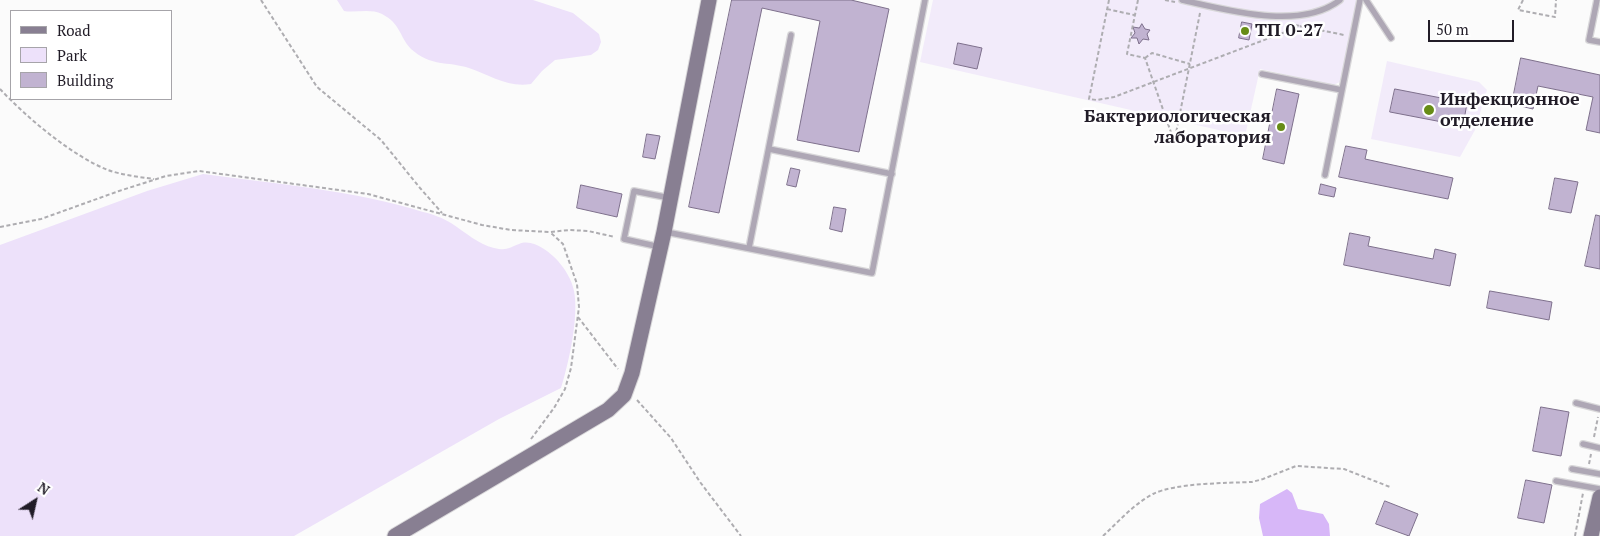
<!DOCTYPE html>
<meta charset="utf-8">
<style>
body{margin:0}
#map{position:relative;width:1600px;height:536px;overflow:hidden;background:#fbfbfb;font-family:"PT Serif",serif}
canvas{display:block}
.legend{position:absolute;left:10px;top:10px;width:162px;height:90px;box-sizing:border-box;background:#fff;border:1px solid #a6a4a9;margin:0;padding:6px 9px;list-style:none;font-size:15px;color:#211c27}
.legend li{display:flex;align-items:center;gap:10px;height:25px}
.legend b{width:25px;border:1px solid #a6a4a9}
.north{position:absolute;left:10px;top:476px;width:50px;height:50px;-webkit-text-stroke:4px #fff;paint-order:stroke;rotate:35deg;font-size:14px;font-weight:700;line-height:20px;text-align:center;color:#211c27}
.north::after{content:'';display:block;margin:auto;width:18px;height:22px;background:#211c27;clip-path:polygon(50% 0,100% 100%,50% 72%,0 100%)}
.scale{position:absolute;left:1428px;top:20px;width:86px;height:22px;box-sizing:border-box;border:2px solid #211c27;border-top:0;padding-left:6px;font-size:15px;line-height:18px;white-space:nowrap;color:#211c27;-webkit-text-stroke:4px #fff;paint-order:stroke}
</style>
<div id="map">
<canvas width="1600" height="536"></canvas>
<ul class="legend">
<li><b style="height:6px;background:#887f92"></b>Road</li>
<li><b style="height:14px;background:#ede1fa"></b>Park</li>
<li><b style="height:14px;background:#c1b3d1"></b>Building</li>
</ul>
<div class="north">N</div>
<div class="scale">50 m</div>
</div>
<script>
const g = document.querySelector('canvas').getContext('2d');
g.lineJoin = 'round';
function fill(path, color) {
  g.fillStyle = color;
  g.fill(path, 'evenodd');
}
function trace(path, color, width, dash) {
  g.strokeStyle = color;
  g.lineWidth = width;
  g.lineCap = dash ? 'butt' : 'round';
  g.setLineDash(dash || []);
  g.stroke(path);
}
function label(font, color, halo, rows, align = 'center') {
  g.font = font + ' "PT Serif",serif';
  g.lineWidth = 5;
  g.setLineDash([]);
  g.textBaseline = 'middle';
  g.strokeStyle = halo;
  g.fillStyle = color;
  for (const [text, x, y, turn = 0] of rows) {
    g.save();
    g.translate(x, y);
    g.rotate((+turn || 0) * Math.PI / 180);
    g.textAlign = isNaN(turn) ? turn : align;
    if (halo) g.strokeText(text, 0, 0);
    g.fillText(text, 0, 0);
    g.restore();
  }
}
fill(new Path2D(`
 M933,0H1359L1342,78L1340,82L1333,85L1260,69L1245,136L920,62Z
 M1387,61L1479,82L1487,90L1475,130L1460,157L1371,139Z`), '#f2ebfa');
fill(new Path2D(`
 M337,0H533L573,13L599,34L601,42L598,50L591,55L555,60L542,71L531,84C508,88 490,75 469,68C447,61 431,67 411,49C399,36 401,24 382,14C370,8 356,13 344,11Z
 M203,174C275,184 354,190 423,212C432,214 443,218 451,223C465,232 478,244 494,248C507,251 508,248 519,244C532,238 549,251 558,261C565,269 572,280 574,291C579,317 569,362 561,388L499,419L294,536H0V245L147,191Z`), '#ede1fa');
fill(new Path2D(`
 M1287,489L1292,493L1298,509L1323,514L1329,524L1330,536H1263L1259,518L1260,504Z`), '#d7b7f8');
const building = new Path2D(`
 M732,0H851L889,9L859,152L797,140L820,21L762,8L719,213L689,207Z
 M1242,22L1252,24L1249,40L1239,38Z
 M1142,24L1145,29L1150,30L1147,34L1149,40L1143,39L1139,44L1137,38H1131L1135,33L1133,27L1139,28Z
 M958,43L982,48L977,69L954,64Z
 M1521,58L1600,75V133L1586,130L1593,97L1538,86L1533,109L1512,104Z
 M1277,89L1299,94L1284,164L1263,159Z
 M1395,89L1467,103L1463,126L1390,112Z
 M647,134L660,136L655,159L643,157Z
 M1346,146L1367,150L1365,159L1453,178L1448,199L1339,177Z
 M791,168L800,170L796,187L787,185Z
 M1555,178L1578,182L1571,213L1549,209Z
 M1321,184L1336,188L1334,197L1319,194Z
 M581,185L622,194L617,217L577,208Z
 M834,207L846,209L842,232L830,229Z
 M1596,215L1600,216V269L1585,266Z
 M1350,233L1370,237L1368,246L1433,259L1435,249L1456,254L1450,286L1344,265Z
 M1490,291L1552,302L1549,320L1487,308Z
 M1541,407L1569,412L1561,456L1533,451Z
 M1526,480L1552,485L1544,523L1518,518Z
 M1385,501L1418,514L1409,536L1376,524Z`);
fill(building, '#c1b3d1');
trace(building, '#7e708c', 1);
const lane = new Path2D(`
 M1182,0C1227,10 1300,31 1340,0
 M1366,0L1391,38
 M1597,0L1589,40L1600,42
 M1262,74L1342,90
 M769,149L892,174
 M1325,175L1360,0
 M666,232L872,273L925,0
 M660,247L624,239L634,191L670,198
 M749,248L791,35
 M1576,403L1600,409
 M1583,444L1600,448
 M1572,469L1600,474
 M1556,481L1600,489`);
const secondary = new Path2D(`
 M395,536L608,410L624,395L632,373L664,232L709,0
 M1591,536L1600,497`);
trace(lane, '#d8d7d9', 8);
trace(secondary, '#d8d7d9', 17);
trace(new Path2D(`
 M261,0L317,87L381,140L420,188L442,213
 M1109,0L1089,99L1097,100L1114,97L1301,26
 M1138,0L1127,54L1145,58L1174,141
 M1165,0L1175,2
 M1523,0L1518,10L1555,17L1556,0
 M1107,9L1134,15
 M1295,25L1344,35
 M1145,58L1152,53L1190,64
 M0,89C26,117 72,156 108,170C122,175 139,177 154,179
 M1175,138L1200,13
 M0,227L41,219L119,191L166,176L199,171L368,194L482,225L511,230L550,232L570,230L588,231L615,237
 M578,317L618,369
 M637,400L671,438L700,482L741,536
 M1594,437L1598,417
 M531,439L554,408L565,389L571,368L579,307L577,284L563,244L550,232
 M1589,464L1591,454
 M1103,536C1119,521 1134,504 1153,494C1174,483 1227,483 1252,482L1263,479L1296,466L1344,469L1390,487
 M1575,536L1583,493`), '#aeadb1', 2, [4, 2.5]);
trace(lane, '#aea7b5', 5.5);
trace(secondary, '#887f92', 15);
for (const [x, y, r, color] of [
 [1245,31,5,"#678c16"],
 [1429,110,6,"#678c16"],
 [1281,127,5,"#678c16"]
]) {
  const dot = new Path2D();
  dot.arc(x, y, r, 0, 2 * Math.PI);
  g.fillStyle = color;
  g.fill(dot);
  trace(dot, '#fff', 2);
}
label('bold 18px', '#211c27', '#fff', [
 ["ТП 0-27",1255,31],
 ["Инфекционное",1440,100],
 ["отделение",1440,121],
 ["Бактериологическая",1271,117,"right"],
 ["лаборатория",1271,138,"right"]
], 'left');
</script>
